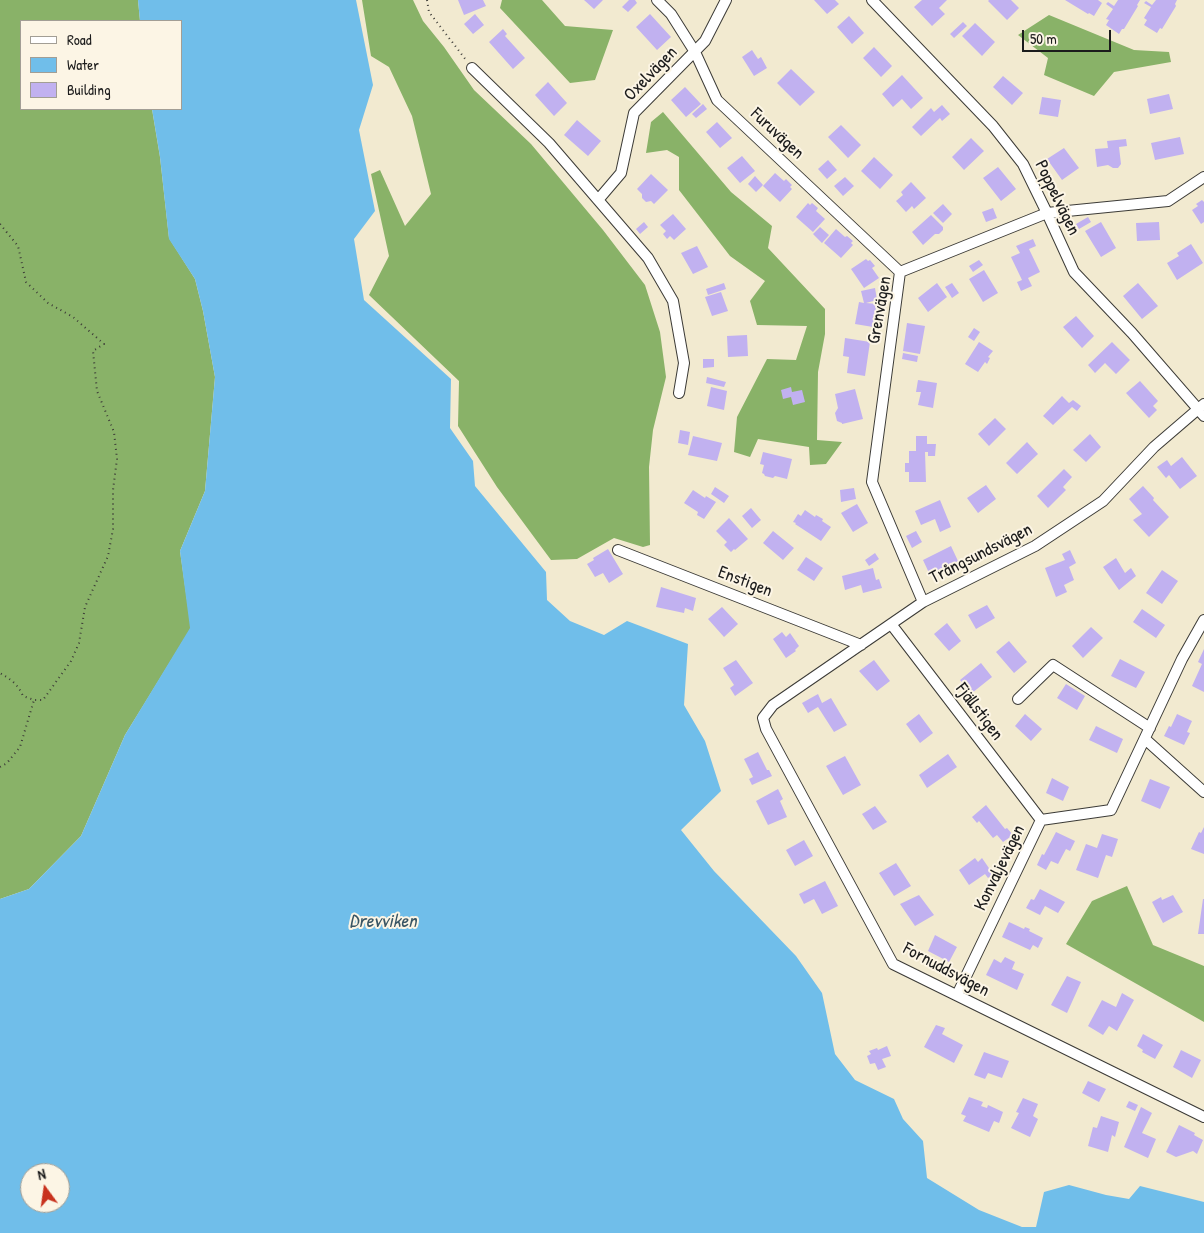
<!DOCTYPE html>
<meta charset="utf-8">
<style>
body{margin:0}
#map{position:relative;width:1204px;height:1233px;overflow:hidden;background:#f2ead0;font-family:"Patrick Hand",sans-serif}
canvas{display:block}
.legend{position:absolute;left:20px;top:20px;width:162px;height:90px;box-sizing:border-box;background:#fcf5e5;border:1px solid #a29e95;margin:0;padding:6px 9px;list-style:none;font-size:15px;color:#1c1c1c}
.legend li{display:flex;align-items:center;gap:10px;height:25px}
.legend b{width:25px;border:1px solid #a29e95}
.north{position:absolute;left:20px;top:1163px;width:50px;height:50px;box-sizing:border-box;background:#fcf5e5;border:1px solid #a29e95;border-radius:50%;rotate:346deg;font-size:14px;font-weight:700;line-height:20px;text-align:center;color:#1c1c1c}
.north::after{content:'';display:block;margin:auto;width:18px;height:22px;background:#c8321e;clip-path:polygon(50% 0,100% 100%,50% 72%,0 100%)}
.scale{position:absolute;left:1022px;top:30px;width:89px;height:22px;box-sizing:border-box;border:2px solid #1c1c1c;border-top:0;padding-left:6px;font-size:15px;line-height:18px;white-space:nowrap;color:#1c1c1c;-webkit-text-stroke:4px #fcf5e5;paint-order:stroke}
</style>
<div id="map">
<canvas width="1204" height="1233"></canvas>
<ul class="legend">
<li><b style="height:6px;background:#fff"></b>Road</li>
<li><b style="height:14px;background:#70beea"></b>Water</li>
<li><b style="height:14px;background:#c1b1f0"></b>Building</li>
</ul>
<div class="north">N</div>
<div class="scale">50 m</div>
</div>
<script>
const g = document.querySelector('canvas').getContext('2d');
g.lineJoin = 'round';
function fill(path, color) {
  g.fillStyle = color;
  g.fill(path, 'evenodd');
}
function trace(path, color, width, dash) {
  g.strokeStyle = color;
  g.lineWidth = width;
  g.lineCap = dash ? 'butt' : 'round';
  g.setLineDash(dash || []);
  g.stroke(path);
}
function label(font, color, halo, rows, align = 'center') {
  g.font = font + ' "Patrick Hand",sans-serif';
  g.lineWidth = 4;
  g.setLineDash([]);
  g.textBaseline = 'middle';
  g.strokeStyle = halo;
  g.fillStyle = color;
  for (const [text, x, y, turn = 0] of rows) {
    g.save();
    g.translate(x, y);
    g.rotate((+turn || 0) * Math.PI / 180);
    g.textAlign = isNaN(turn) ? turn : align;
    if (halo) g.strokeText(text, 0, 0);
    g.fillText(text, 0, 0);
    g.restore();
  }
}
fill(new Path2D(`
 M0,0H138L140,21H21V109H152L160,157L169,238L195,279L203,311L215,377L205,491L180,551L191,628L125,735L81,836L29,889L0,899Z
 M362,0H413L423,21L444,47L474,90L531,144L603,230L645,285L660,332L666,377L653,430L649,467L650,545L643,547L614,538L577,559L551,560L497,487L458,426L459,381L369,295L389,256L371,174L380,170L405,226L431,194L412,116L389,67L371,56Z
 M502,0H542L565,26L613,30L595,80L570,83L500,8Z
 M1049,15L1134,50L1169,52L1171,62L1114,72L1094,96L1044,75L1048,58L1018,35Z
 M663,112L731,192L772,226L768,248L825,309V334L818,372L817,440L842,442L826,464L810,465L809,447L758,439L750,457L734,452L737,417L767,359L796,360L807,326L757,325L750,301L765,281L730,256L679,190V157L667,150L646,153L651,122Z
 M1127,886L1153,945L1204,966V1022L1066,944L1092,901Z`), '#89b268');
fill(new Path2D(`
 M138,0H356L373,85L359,130L375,211L354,239L364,300L451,379L450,428L473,461L475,486L546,572L547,600L570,621L604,635L627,621L688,644L684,705L705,741L721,791L681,830L714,871L796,956L822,993L835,1054L855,1080L894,1099L903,1119L923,1141L927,1178L979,1210L1022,1227H1036L1044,1192L1069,1185L1106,1195L1129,1199L1140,1186L1204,1202V1233H0V899L29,889L81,836L125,735L190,628L180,551L205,491L215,377L203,311L195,279L169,239L160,157L152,109H181V21H140ZM30,1173H60V1203H30Z`), '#70beea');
fill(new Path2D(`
 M458,0H483L486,6L464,15Z
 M584,0H603L594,9Z
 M629,0H635L637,3L628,12L622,7Z
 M814,0H835L839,4L827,14Z
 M922,0H947L939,8L945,14L932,26L914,7Z
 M989,0H1011L1019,8L1007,20L988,1Z
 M1065,0H1098L1102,3L1094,16L1089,13L1088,14Z
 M1118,0H1140L1137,5L1138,6L1124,29H1122L1119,34L1106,25L1109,20L1106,19L1113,9L1106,4L1108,2L1114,6Z
 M1156,0H1177L1175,4L1176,6L1162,29L1160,28L1157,33L1144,25L1147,20L1144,18L1151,7L1144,3L1146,1L1152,5Z
 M475,14L484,25L473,34L464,24Z
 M650,14L671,37L657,50L636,27Z
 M849,16L864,33L852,44L837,27Z
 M963,22L967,26L954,38L950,34Z
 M975,23L995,42L982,56L962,36Z
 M503,29L507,34L505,36L525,58L513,69L489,42Z
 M874,47L892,66L881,77L863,58Z
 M752,50L758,59L761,57L767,68L754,76L742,57Z
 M791,69L815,92L800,106L777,83Z
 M902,75L923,98L911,109L902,99L893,107L882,94Z
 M1003,76L1023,93L1012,105L993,87Z
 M548,82L567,103L554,116L535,95Z
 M685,87L701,104L686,117L671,100Z
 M1169,94L1173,109L1150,114L1147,99Z
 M1042,97L1061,100L1058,117L1039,114Z
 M703,104L707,109L696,118L692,114Z
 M942,105L950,114L942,121L940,118L921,136L912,127L931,108L934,112Z
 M577,120L601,141L588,156L564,135Z
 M717,122L732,138L720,148L706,132Z
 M841,125L861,145L848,158L828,137Z
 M1180,137L1184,154L1155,160L1151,143Z
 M971,138L984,151L964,170L952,157Z
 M1126,139L1127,146L1119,147L1121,164L1118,168H1113L1108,165L1097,167L1095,149L1108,148L1107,141Z
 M1064,148L1079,168L1062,180L1047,159Z
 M742,156L755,171L740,183L727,168Z
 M874,157L893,175L880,189L861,171Z
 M828,160L837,170L827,179L818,169Z
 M998,167L1016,189L1001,201L983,178Z
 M775,173L784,181L786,179L792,185L790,187L792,189L780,202L763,186Z
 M651,174L668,190L654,204L651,201L646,202L642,198V194L637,189Z
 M755,176L763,185L756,192L748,184Z
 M845,177L854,186L843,196L834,186Z
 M911,182L926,198L914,209L912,206L906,212L896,201L903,195L901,192Z
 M1202,200L1204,202V222L1201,224L1192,210L1198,206L1196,204Z
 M808,203L810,205L812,203L818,208L816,211L825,219L813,232L796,217Z
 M943,204L952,214L943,223L933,213Z
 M993,208L997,218L986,222L982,212Z
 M673,214L686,229L674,240L670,236L667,239L663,234L666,231L660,225Z
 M931,215L943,227V230L939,234H935L923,245L912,232Z
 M1088,217L1091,222L1079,229L1076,224Z
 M644,222L648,227L640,234L636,229Z
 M1101,222L1116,248L1101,257L1085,231Z
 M1159,222L1160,240L1137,241L1136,223Z
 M820,227L829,235L822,243L813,234Z
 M836,229L845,237L847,236L853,241L851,243L853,245L841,258L824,243Z
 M1033,239L1036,246L1029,249L1040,272L1028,278L1032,286L1021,291L1017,282L1022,280L1011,257L1020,253L1016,246Z
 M1191,244L1203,263L1177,280L1167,263L1179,256L1177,253Z
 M697,246L708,267L693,274L681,253Z
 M866,259L868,261L870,260L875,266L872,268L879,278L864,288L851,269Z
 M979,260L983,265L973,272L969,266Z
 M984,270L998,293L983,302L969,279Z
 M724,283L726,289L708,295L706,289Z
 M937,283L947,297L928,312L918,298Z
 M952,283L959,293L952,298L945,287Z
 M1138,283L1158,306L1142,319L1123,296Z
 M875,288L877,300L866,303L877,304L875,316L878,317L876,324H874L873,327L855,324L859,302L864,303L861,291Z
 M721,292L728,311L712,316L705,297Z
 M1076,316L1094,336L1082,348L1063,327Z
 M907,323L925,326L920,354L903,351Z
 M974,328L980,332L974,341L968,337Z
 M747,335L748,356L728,357L727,336Z
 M845,338L870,342L865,376L847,373L849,357L843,356Z
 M979,342L993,351L988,357L990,358L987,364L985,362L978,372L965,364Z
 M1112,342L1130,360L1116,374L1105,363L1095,373L1088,365Z
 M903,353L918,356L917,362L902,359Z
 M703,359H714V367L703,368Z
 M707,377L726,382L724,387L706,383Z
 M918,380L937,383L933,408L918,405L921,392H916Z
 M1140,381L1158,401L1153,406L1157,410L1149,418L1126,393Z
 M711,387L727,391L724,410L707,406Z
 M791,387L792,392L802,390L805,402L793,405L791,397L783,399L781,390Z
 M855,389L863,419L842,424V423L837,421L835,413L838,408L835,394Z
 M1062,396L1069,403L1073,400L1081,406L1077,411L1072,407L1053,425L1043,416Z
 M995,418L1006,429L989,446L978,434Z
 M680,430L690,432L688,445L678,443Z
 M1090,434L1101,447L1086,462L1073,450Z
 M693,436L722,443L717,461L688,455Z
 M916,436H927V444H936L935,456H928V452H925L926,482H909V472H905V463H909V451H916Z
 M1027,442L1038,454L1017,474L1006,463Z
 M763,452L792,459L787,479L775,476L773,478L765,476L764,474L762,473L764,465L760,464Z
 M1182,457L1197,476L1180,489L1169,475L1166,478L1157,467L1167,460L1171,466Z
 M1064,469L1072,477L1063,487L1066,490L1048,508L1037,496Z
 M986,485L996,499L978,513L967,498Z
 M1143,486L1154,498L1153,500L1169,517L1149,537L1133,520L1142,514L1129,499Z
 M715,487L729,496L724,503L711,494Z
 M854,488L856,499L841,502L840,490Z
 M693,490L705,498L706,496L716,502L704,519L697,515L698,512L684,503Z
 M940,500L951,527L940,532L935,519L921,525L915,511Z
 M857,504L868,523L853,532L841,513Z
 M751,508L761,520L752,528L742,516Z
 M805,510L815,517L816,515L823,519L822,521L831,527L821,541L795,524L796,523L793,522L798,514L801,516Z
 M729,518L748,539L735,550L734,549L731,552L724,545L727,542L716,531Z
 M773,531L794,548L783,560L763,543Z
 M916,531L922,542L912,548L906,536Z
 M951,546L958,561L930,575L923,560Z
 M608,549L623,574L609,583L603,573L595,577L587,564L594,560L593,558Z
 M1070,550L1076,563L1069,567L1074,580L1064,585L1067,592L1056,597L1045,568L1065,560L1062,554Z
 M875,553L879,559L869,566L865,560Z
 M806,557L823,568L814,581L797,570Z
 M1116,558L1125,573L1131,568L1136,576L1119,590L1103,567Z
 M873,568L876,580L879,579L882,588L863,593L861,585L845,590L842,576Z
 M1162,570L1178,581L1162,604L1146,593Z
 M661,587L696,598L693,611L685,608L684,613L656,607Z
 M987,605L995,618L976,629L968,615Z
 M722,607L738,624L724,637L708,619Z
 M1142,609L1165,625L1156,638L1133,622Z
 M947,623L961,641L949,651L934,634Z
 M1091,627L1103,638L1083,658L1072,646Z
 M782,632L786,637L790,633L799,646L795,650L796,651L786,658L773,639Z
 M1009,641L1027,662L1014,673L996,652Z
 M1204,649V692L1192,686L1202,664L1198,662Z
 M1120,659L1145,672L1136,688L1111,676Z
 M736,660L753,683L735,696L730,688L734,685L723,668Z
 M874,660L890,681L877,691L859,671Z
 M981,663L992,677L972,693L960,680Z
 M1066,684L1085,696L1077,710L1057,698Z
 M818,694L822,703L831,698L847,725L834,732L818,707L808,713L802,703Z
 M919,714L933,733L920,743L906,724Z
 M1025,714L1042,729L1031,741L1015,726Z
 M1177,714L1192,721L1187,732L1190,733L1184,745L1164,736L1169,726L1171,727Z
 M1096,726L1123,739L1117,753L1089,740Z
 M758,752L767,770H769L772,776L752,785L749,779L753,777L744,759Z
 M948,754L957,767L927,788L919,775Z
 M845,756L861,785L843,795L826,766Z
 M1052,778L1069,787L1063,801L1046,793Z
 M1150,779L1170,787L1160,809L1141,801Z
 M778,789L783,799L780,801L787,817L768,825L756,801Z
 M986,805L1005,829L1007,828L1013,835L1003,842L997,835L993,838L979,821L977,823L972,817Z
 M875,806L887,822L873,830L862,814Z
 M1204,827V854L1191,849L1199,832L1201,833Z
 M1056,832L1075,841L1070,851L1066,849L1058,864L1051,861L1046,870L1037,865L1042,854L1044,855Z
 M1102,834L1118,839L1112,857L1106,855L1098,878L1076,870L1086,844L1097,848Z
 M804,840L813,856L795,866L786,850Z
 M975,858L978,862L982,858L993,874L988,878L985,874L969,885L959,870Z
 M896,863L911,886L894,896L879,873Z
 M825,881L838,906L822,914L814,899L804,904L799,894Z
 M1040,889L1065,902L1058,913L1045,906L1040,915L1026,908L1031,899L1034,900Z
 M919,895L934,915L915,926L900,904Z
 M1173,895L1183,912L1163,923L1152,902L1161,897L1162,900Z
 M1203,899H1204V934H1198Z
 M1009,922L1024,929L1025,927L1030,929L1029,931L1043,938L1038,948L1033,945L1030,950L1002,937Z
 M935,935L957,947L949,962L928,951Z
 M1005,957L1015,962L1012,969L1024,974L1017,990L986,975L994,959L1001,963Z
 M1067,976L1081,982L1067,1013L1051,1005Z
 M1122,993L1134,1000L1117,1031L1109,1026L1103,1035L1088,1026L1102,1000L1116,1007Z
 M936,1025L945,1028L942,1034L963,1045L954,1063L924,1047Z
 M1143,1034L1163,1045L1155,1059L1142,1052L1143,1050L1137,1046Z
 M887,1046L891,1056L882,1059L886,1067L878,1070L875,1063L870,1064L867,1056L871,1054L869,1051L877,1048L878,1050Z
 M1181,1050L1201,1060L1192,1078L1173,1067Z
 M984,1052L1009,1061L1002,1078L988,1073L985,1079L974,1075Z
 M1088,1081L1106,1089L1099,1102L1082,1093Z
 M969,1097L983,1102L981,1106L987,1108L988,1105L1003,1112L999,1123L994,1121L989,1132L963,1121L966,1116L961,1114Z
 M1023,1098L1038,1104L1033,1116L1038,1119L1030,1137L1011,1128L1019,1113L1016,1112Z
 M1129,1101L1138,1105L1135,1111L1126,1107Z
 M1141,1107L1152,1113L1142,1133L1156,1139L1148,1158L1124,1147Z
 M1101,1116L1119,1122L1115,1137L1112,1135L1108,1152L1088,1146L1093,1127L1097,1128Z
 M1179,1125L1195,1133L1194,1135L1203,1140L1197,1154L1193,1151L1176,1157L1166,1152Z`), '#c1b1f0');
const minor = new Path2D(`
 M657,0L671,14L695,52L717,100L900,272
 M872,0L993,126L1023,164L1047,213L1074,272L1132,333L1204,416
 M472,68L549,143L648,258L673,301L684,363L679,393
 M598,200L621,173L634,113L705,41L726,0
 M1204,404L1154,447L1103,501L1035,546L923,602L773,705L763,718L766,729L893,964L1204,1117
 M618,550L861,645
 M923,602L872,482L900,272L1047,213L1168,201L1204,177
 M891,624L1041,820
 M1018,699L1053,665L1150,728
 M1145,739L1204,792
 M957,995L1041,820L1111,810L1182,659L1204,620`);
trace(minor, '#3c3b37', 12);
trace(new Path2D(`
 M427,0L429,12L466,60
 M0,224L18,246L26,282L48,303L73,317L104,344L93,351L97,391L114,432L117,459L113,490V529L108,556L85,607L79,643L71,661L43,700H34L23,696C18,684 10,679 0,673
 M0,767L7,763L20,747L34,700`), '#3c3b37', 2, [1, 4]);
trace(minor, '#fff', 10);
label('18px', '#1c1c1c', '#fcf5e5', [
 ["Oxelvägen",651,74,-46],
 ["Furuvägen",777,134,43],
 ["Poppelvägen",1057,198,64],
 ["Grenvägen",880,310,-80],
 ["Trångsundsvägen",981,554,-27],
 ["Enstigen",745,582,21],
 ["Fjällstigen",979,712,53],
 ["Konvaljevägen",1000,868,-64],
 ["Fornuddsvägen",946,970,28]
]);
label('italic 19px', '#395564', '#fcf5e5', [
 ["Drevviken",383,922]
]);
</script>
